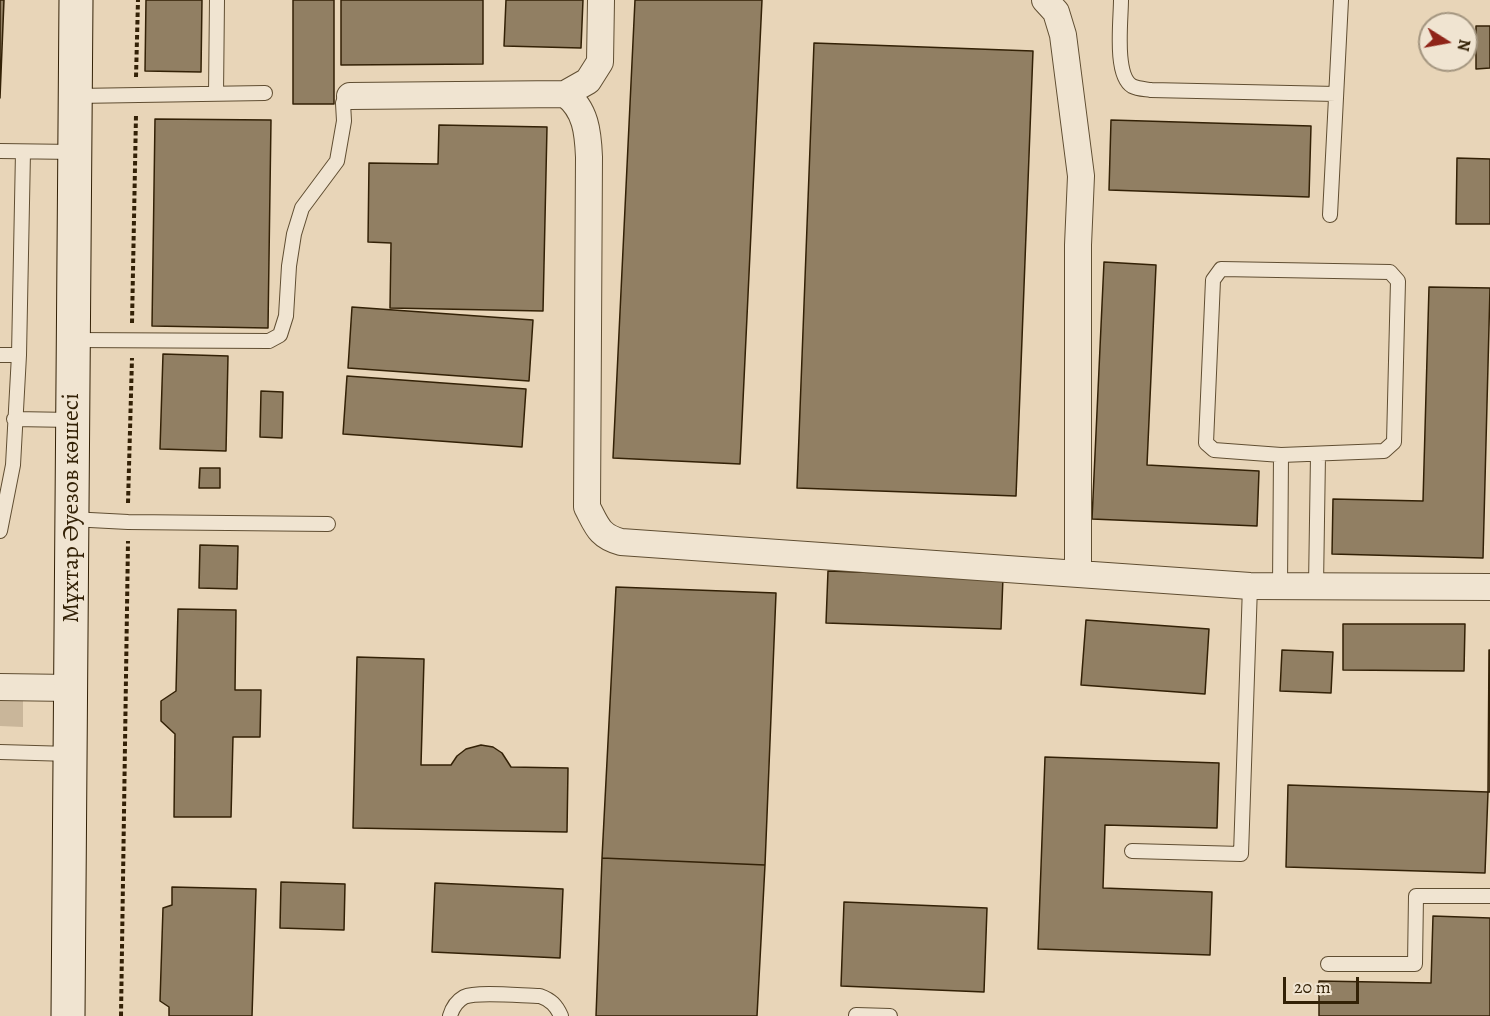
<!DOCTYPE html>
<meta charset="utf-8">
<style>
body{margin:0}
#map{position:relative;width:1490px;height:1016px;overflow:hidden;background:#e8d5b8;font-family:Alegreya,serif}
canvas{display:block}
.north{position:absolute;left:1418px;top:12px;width:60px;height:60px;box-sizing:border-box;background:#f0e4d1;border:2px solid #a49680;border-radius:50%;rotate:101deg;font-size:16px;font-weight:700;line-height:24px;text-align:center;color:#332106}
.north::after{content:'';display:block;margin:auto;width:21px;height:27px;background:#8f2418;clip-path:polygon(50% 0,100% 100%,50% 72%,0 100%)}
.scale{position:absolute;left:1283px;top:977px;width:76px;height:27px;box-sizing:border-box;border:3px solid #332106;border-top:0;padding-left:8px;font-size:18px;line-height:21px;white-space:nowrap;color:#332106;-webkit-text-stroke:4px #f0e4d1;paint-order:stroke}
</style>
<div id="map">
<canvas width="1490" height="1016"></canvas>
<div class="north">N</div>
<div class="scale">20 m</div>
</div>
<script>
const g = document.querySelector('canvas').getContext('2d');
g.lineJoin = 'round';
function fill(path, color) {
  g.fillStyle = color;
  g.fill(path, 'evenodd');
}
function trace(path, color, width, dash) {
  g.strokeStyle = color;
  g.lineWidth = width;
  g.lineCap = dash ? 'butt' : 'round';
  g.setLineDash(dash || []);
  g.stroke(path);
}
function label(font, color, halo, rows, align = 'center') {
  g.font = font + ' Alegreya,serif';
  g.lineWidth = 4.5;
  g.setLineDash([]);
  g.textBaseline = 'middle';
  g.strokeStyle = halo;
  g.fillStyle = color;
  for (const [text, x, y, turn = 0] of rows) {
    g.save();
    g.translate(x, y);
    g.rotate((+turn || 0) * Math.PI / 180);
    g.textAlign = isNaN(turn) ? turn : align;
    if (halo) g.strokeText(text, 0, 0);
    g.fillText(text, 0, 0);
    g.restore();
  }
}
fill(new Path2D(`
 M0,697H23V727L0,726Z`), '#c9b69a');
const building = new Path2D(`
 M0,0H4L0,98Z
 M146,0H202L201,72L145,71Z
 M293,0H334V104H293Z
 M341,0H483V64L341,65Z
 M506,0H583L581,48L504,46Z
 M635,0H762L740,464L613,458Z
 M1476,26H1490V68L1476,69Z
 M814,43L1033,51L1016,496L797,488Z
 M155,119L271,120L268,328L152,326Z
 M1111,120L1311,126L1309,197L1109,190Z
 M439,125L547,127L543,311L390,308L391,243L368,242L369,163L438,164Z
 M1457,158L1490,159V224H1456Z
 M1104,262L1156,265L1147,465L1259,471L1257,526L1092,519Z
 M1429,287L1490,288L1483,558L1332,554L1333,499L1423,501Z
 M352,307L533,320L529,381L348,368Z
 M163,354L228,356L226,451L160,449Z
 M347,376L526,389L522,447L343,434Z
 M261,391L283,392L282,438L260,437Z
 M200,468H220V488H199Z
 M200,545L238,546L237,589L199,588Z
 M828,571L1003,577L1001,629L826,623Z
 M616,587L776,593L765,865L602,858Z
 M178,609L236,610L235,690H261L260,737H233L231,817H174L175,734L161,721V701L176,691Z
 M1086,620L1209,629L1205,694L1081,685Z
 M1343,624H1465L1464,671L1343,670Z
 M1282,650L1333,652L1331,693L1280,691Z
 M1489,650H1490V792H1488Z
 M357,657L424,659L421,765H451L457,756L466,749L481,745L493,747L502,753L511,767L568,768L567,832L353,828Z
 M1045,757L1219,763L1217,828L1105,825L1103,888L1212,892L1210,955L1038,949Z
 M1288,785L1488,792L1485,873L1286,867Z
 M602,858L765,865L757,1016H596Z
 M281,882L345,884L344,930L280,928Z
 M435,883L563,889L560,958L432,952Z
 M172,887L256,889L252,1016H169V1007L160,1001L163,908L172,905Z
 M844,902L987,908L984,992L841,986Z
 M1433,916L1490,918V1016H1319V981L1431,983Z`);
fill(building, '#917f63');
trace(building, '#332106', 1.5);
const lane = new Path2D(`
 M1121,0C1121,20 1114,75 1132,86C1138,89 1145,89 1151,90L1336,94
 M216,94L217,0
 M76,96L265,93
 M0,151L75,152
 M1330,215L1341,0
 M73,340L269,341L280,335L286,316L289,266L294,234L302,208L337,161L344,121L343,103L345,98L350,96
 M0,355H19
 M14,419L72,420
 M71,519L128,522L328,524
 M0,531L13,465L19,355L23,152
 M1280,586L1281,455L1384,451L1394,442L1398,281L1390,272L1221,269L1213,280L1206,443L1214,450L1281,455
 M1316,586L1318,455
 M0,752L70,754
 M1132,851L1241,854L1250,586
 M1328,964H1415L1416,896H1490
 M856,1015L890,1016
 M450,1016C452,1009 457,1001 464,997C477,991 524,996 540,996C551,1000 556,1005 561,1016`);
const street = new Path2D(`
 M1045,0L1056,12L1063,35L1081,176L1078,245V573
 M565,94L588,81L600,62L601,0
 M350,96L565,94C586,109 588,133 589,157L587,507C597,526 599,536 621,542L1250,586L1490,587
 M0,687L70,688`);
const secondary = new Path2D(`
 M68,1016L76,0`);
trace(lane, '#604e32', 16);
trace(street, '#604e32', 28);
trace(secondary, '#332106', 35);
trace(new Path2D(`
 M136,77L138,0
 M132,323L136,115
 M128,503L132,358
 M121,1016L128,541`), '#332106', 4, [4.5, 3]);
trace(lane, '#f0e4d1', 14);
trace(street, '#f0e4d1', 26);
trace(secondary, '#f0e4d1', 33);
label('24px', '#332106', '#f0e4d1', [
 ["Мұхтар Әуезов көшесі",72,508,-90]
]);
</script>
